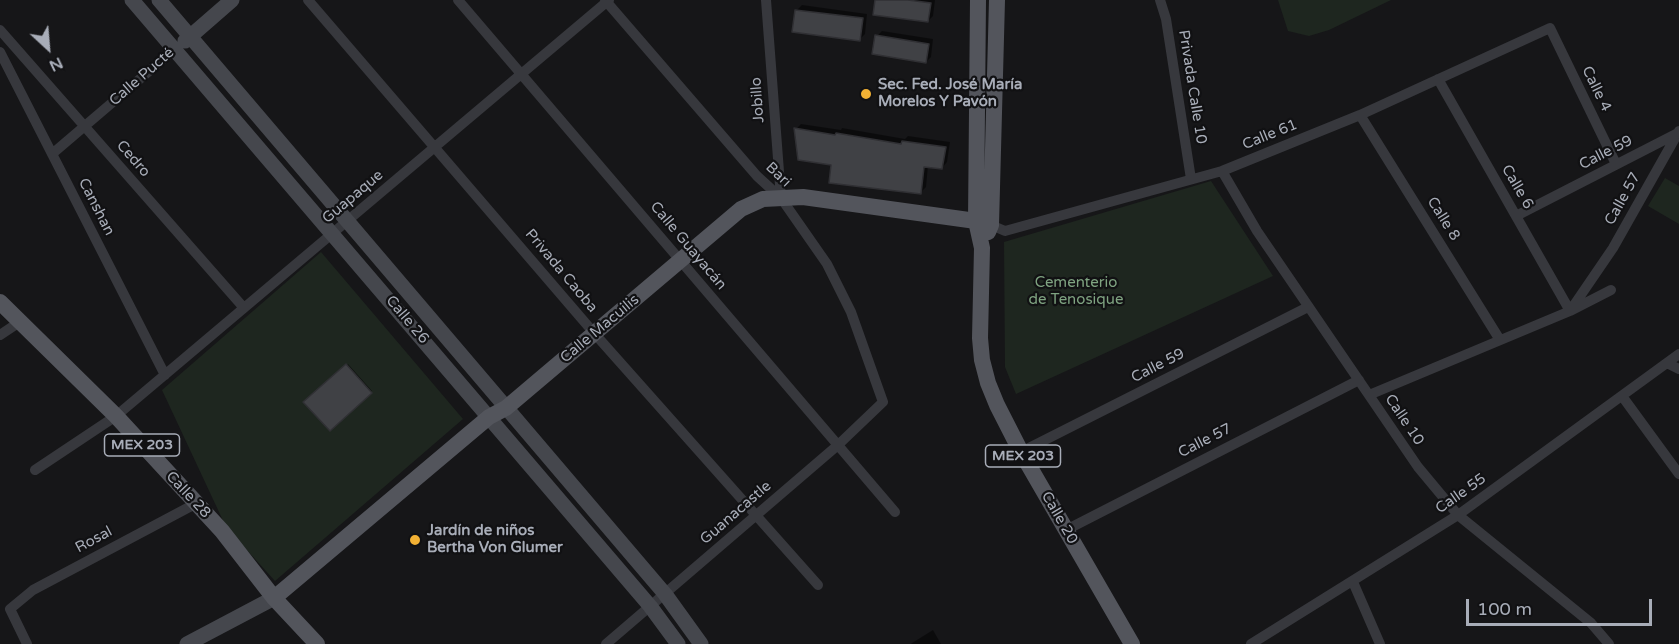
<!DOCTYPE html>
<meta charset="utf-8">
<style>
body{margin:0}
#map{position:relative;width:1679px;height:644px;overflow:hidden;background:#161618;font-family:"Varela Round",sans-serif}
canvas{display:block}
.north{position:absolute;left:18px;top:18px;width:60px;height:60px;-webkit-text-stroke:4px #111113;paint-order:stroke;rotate:154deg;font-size:16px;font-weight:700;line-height:24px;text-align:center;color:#a8adb8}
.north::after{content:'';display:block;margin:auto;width:21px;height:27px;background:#a8adb8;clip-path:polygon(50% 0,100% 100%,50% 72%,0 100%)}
.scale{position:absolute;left:1466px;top:599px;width:186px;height:27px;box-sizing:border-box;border:3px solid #a8adb8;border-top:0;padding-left:8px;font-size:18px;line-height:21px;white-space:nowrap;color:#a8adb8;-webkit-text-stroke:4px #111113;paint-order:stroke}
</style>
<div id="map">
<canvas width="1679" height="644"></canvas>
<div class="north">N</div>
<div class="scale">100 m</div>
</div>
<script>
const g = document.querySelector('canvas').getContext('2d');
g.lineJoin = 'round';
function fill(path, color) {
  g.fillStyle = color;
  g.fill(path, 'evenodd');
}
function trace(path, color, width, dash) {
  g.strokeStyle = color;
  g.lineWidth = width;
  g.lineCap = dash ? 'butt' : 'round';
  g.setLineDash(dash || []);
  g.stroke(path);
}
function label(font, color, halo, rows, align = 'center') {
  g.font = font + ' "Varela Round",sans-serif';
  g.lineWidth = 4.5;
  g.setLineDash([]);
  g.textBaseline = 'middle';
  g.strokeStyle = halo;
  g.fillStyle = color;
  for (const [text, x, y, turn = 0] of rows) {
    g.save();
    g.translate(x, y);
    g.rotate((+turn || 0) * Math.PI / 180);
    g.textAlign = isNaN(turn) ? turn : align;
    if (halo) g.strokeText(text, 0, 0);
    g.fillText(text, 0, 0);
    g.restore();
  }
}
fill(new Path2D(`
 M1278,0H1391L1329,30L1309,36L1288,31Z
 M1665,178L1679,186V224L1648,206Z
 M1211,181L1273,276L1016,394L1005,367L1004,242Z
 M321,252L463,419L275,581L226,527L162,390Z`), '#1e261f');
fill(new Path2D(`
 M876,0H935L933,16L928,21Z
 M802,5L867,14L865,34L860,39L797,10Z
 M882,31L933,39L931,57L926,62L877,36Z
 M801,124L841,130L842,128L905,139L908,136L950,142L947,162L942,168L928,166L926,187L921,192L833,164L796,129Z
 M348,364L372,391L330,429L305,402Z
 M933,630L941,644H911L912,643Z`), '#0007');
const building = new Path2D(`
 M875,0H908L931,3L928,22L873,15Z
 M795,10L863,18L860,41L792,32Z
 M875,35L929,44L926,63L872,54Z
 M794,128L835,135L836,133L901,144L902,141L946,147L942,169L924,167L921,194L829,183L831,165L798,160Z
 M346,364L372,393L330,431L303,402Z`);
fill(building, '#404145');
trace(building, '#303034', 1.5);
trace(new Path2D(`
 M308,0L594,333L818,585
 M458,0L895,512
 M605,0L757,176L781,198L827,264L851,312L883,402L838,445L606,644
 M766,0L781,198
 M1160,0L1166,19L1191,179
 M0,30L244,308
 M0,52L165,375
 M1438,79L1570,311
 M1360,115L1500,340
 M52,154L175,49
 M1222,171L1257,231L1418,467L1458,515L1591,623L1609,644
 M1516,216L1678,133
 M991,225L1005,231L1222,171L1360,115L1550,28L1616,164
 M1572,308L1613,248L1679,131
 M0,335L21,321
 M1667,363L1679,369
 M1369,395L1570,311L1611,290
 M1622,396L1679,474
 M1021,452L1308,307
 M35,470L116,416L609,0
 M1066,530L1359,380
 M1353,582L1380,644
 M27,644L10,609L33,590L195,504
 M1251,644L1458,515L1679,354`), '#37383d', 10);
trace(new Path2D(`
 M132,0L650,606L678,644
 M159,0L665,594L701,644
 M185,41L232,0
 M187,644L274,598`), '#45474d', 15);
trace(new Path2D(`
 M978,0L976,221L982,248L980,338L982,360L988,383L997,405L1021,452L1132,644
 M988,232L991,225L997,0
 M0,302L116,416L222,531L274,598L317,644
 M274,598L489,417L506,408L741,209L763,199L803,197L976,221L991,225`), '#53555c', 16);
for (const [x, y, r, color] of [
 [866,94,6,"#f2b134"],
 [415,540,6,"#f2b134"]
]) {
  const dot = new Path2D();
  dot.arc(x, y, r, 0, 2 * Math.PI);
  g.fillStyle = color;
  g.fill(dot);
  trace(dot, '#111113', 2);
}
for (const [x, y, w] of [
 [142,445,75],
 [1023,456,75]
]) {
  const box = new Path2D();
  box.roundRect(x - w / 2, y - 11, w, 22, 4.5);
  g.fillStyle = '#111113';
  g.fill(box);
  trace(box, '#a8adb8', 1.5);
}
label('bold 14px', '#a8adb8', null, [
 ["MEX 203",142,445],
 ["MEX 203",1023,456]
]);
label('15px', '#a8adb8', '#111113', [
 ["Calle Pucté",142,77,-41],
 ["Privada Calle 10",1192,87,81],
 ["Calle 4",1596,89,64],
 ["Jobillo",758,100,-94],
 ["Calle 61",1270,135,-22],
 ["Calle 59",1606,153,-27],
 ["Cedro",133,159,49],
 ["Bari",778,175,44],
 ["Calle 6",1517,187,60],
 ["Guapaque",353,197,-40],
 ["Calle 57",1623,199,-61],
 ["Canshan",96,207,63],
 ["Calle 8",1443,219,58],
 ["Calle Guayacán",688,246,50],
 ["Privada Caoba",561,271,50],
 ["Calle 26",407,320,50],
 ["Calle Macuilis",600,329,-40],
 ["Calle 59",1158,366,-27],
 ["Calle 10",1404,420,56],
 ["Calle 57",1205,441,-27],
 ["Calle 55",1461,494,-35],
 ["Calle 28",188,495,47],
 ["Guanacastle",736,513,-41],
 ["Calle 20",1059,518,60],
 ["Rosal",94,540,-28]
]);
label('bold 15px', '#a8adb8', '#111113', [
 ["Sec. Fed. José María",878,85],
 ["Morelos Y Pavón",878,102],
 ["Jardín de niños",427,531],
 ["Bertha Von Glumer",427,548]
], 'left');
label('15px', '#7fa381', '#111113', [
 ["Cementerio",1076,283],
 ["de Tenosique",1076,300]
]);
</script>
